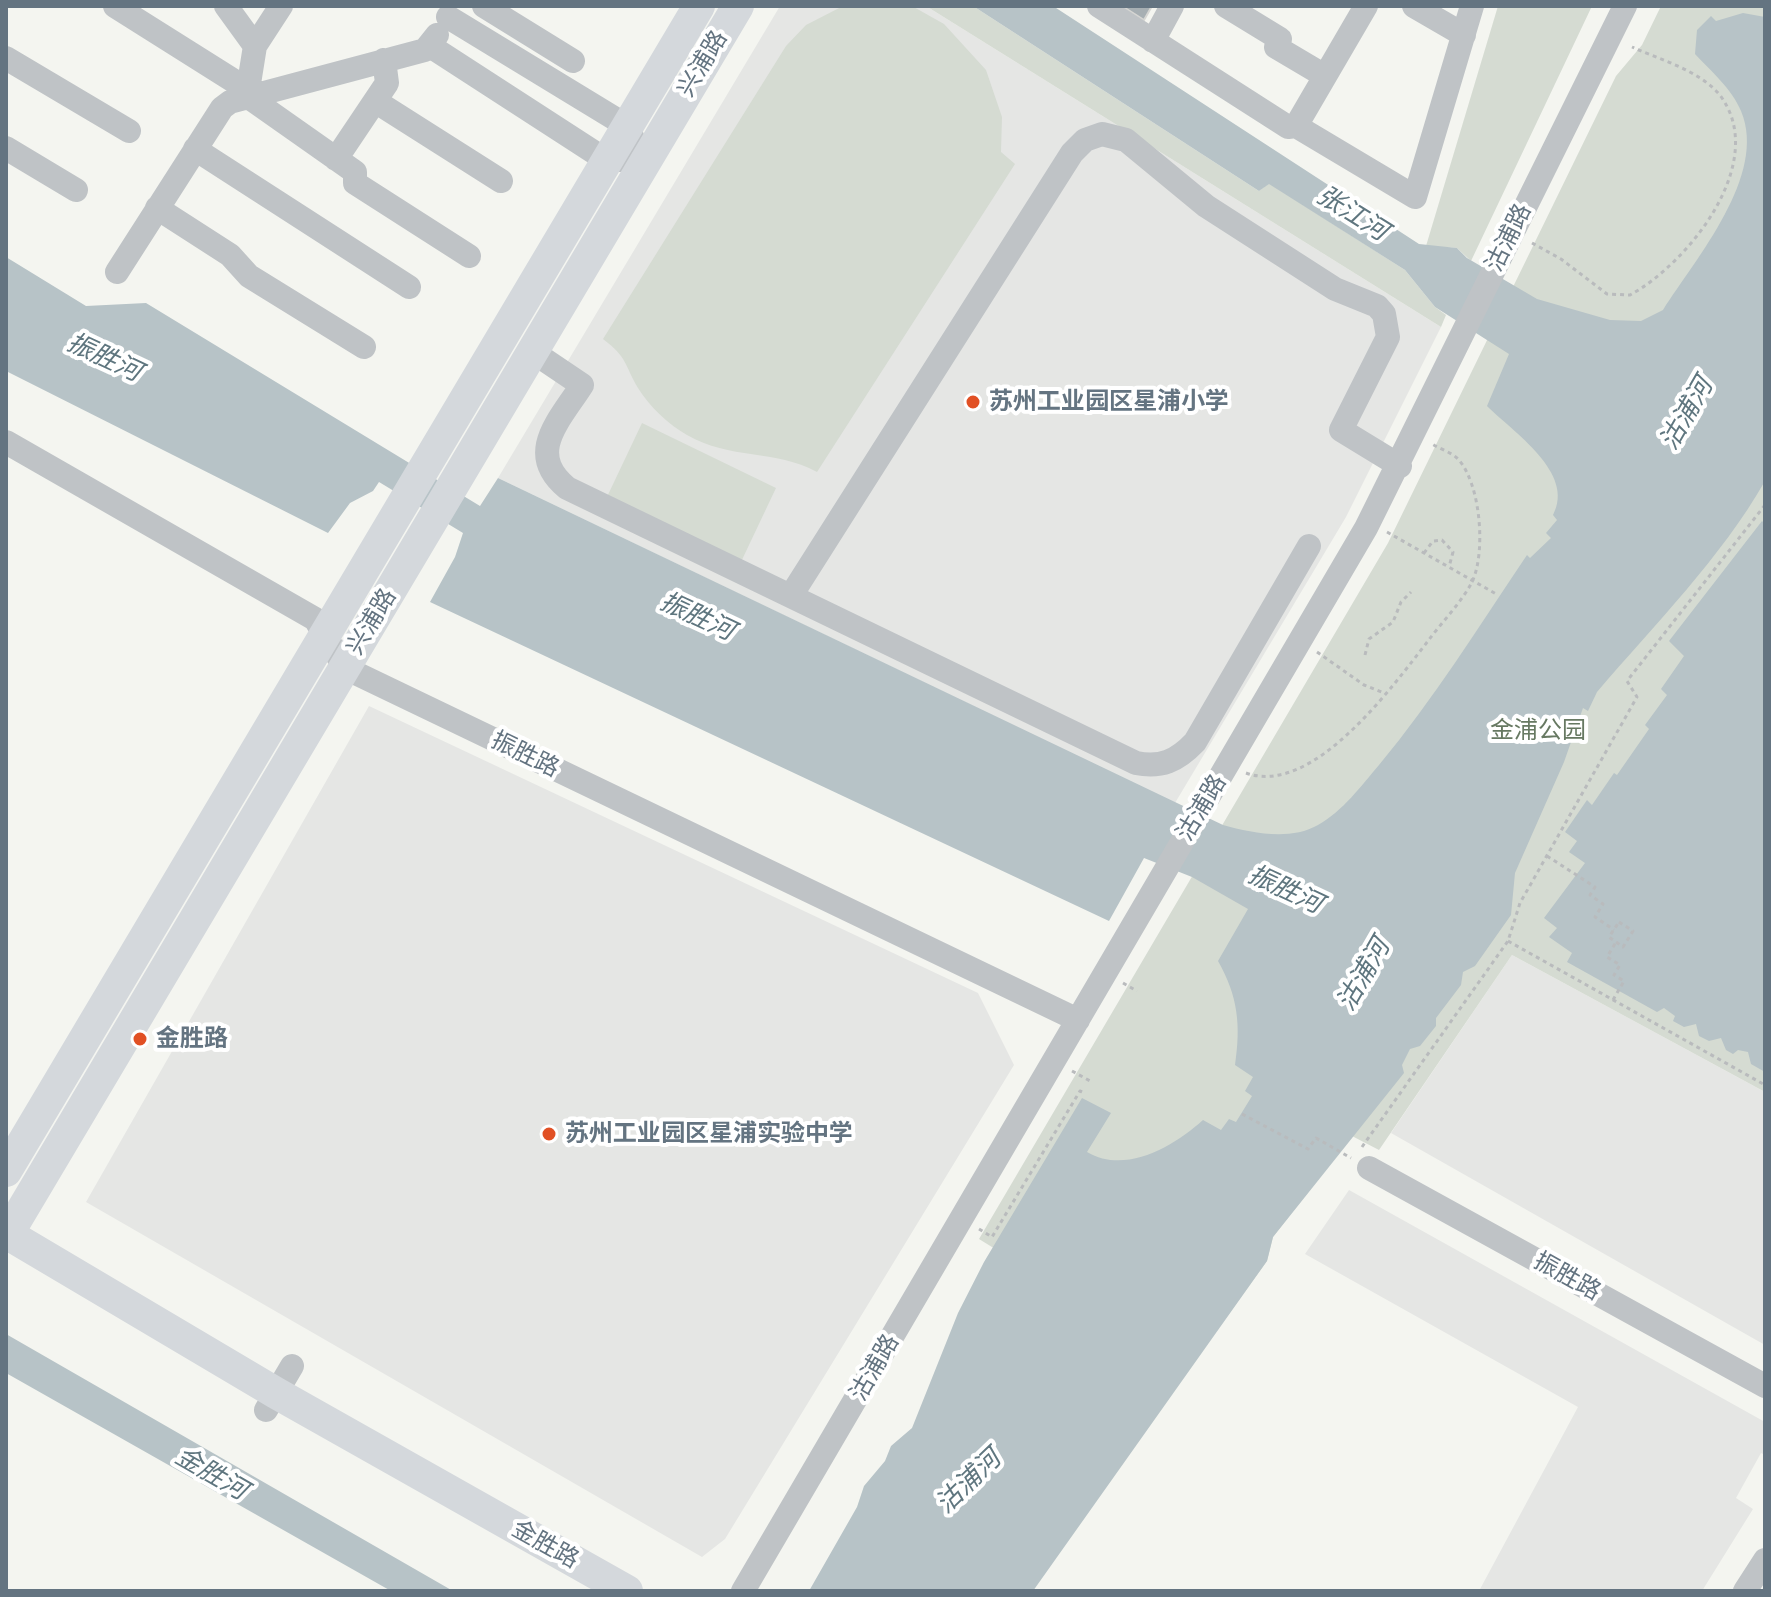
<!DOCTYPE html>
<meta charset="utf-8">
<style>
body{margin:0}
#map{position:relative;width:1771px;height:1597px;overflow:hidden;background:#f4f5f0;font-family:"Open Sans",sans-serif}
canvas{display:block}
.frame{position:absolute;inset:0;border:8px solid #647481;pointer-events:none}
</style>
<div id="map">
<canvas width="1771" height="1597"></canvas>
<div class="frame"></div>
</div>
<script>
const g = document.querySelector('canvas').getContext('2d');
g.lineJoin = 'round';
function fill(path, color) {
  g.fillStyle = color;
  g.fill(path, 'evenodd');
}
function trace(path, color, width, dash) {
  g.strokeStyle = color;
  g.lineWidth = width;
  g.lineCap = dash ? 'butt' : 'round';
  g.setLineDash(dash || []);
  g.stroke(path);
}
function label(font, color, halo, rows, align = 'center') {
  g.font = font + ' "Open Sans","Noto Sans SC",sans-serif';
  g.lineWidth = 8;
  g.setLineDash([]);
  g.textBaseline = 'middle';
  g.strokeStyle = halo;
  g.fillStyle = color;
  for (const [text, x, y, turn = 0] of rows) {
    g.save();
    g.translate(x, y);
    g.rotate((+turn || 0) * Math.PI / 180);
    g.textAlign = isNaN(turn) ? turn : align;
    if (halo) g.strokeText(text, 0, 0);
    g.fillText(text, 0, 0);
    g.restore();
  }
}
fill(new Path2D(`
 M780,6H926L1441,327L1346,517L1175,803L498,478Z
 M369,706L978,993L1014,1065L725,1539L702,1557L86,1202Z
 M1512,955L1765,1092V1345L1391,1133Z
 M1349,1190L1765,1422V1455L1761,1453L1736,1498L1753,1509L1702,1591H1479L1578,1407L1305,1254Z`), '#e5e6e4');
fill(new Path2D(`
 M843,6H912L944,24L986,70L1002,117L1001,152L1015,164L817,472C775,449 730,460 687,435C669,425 649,406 638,388C624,364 628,358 603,339L786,46L806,25Z
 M926,6H973L1259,191L1269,183L1405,270L1435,307L1446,315L1441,327Z
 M1498,6H1592L1471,261L1457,248L1426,246Z
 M1661,6H1765V1092L1512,955L1379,1150L1352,1136L1273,1237L1267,1261L1189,1369L979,1239L1388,543L1616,76L1642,45Z
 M642,423L776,488L740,564L606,499Z`), '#d5dbd2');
fill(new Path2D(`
 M973,6H1053L1419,244L1457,248L1467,258L1537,299L1610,320L1641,321L1663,310C1696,258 1768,175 1741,111C1732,89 1711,71 1695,54L1697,30L1711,16L1716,21L1743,13L1765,17V481C1721,558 1655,624 1597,692L1588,711L1583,708L1564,762L1515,873L1511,915L1475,966L1463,972L1461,985L1436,1018V1026L1420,1046L1410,1049L1402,1065L1404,1073L1273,1237L1267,1261L1033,1591H809L857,1507L864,1486L885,1461L891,1446L912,1428L958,1313L984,1262L1082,1098L1111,1113L1087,1152C1126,1175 1174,1146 1203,1120L1221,1130L1229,1119L1236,1122L1252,1096L1245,1091L1253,1077L1235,1065C1241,1025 1238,996 1218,961L1248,909L1192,877L1144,858L1109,921L430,602L455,557L463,533L384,485L379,482L373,491L350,503L328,533L6,371V257L86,306L146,303L480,506L498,478L1223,825C1252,833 1290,841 1318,825C1343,811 1361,786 1379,765C1434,699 1479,626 1527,555L1530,558L1551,538L1546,533L1557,520L1553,515C1576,473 1513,432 1487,406L1509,354L1435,307L1405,270L1269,184L1259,191Z
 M1762,521L1765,524V1072L1751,1064L1748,1052L1738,1050L1733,1054L1726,1050L1721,1038L1709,1041L1699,1036L1696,1024L1684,1027L1673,1021L1675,1016L1664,1008L1657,1012L1567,962L1572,953L1549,937L1557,928L1544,918L1585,863L1569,852L1577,841L1565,832L1587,800L1592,805L1614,773L1617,775L1649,729L1645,725L1667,695L1661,689L1684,656L1669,641Z
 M6,1334L453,1591H391L6,1373Z`), '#b7c3c7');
const building = new Path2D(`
 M1122,6H1152L1144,20Z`);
fill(building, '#a7afb3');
trace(building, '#d6d6d3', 2);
trace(new Path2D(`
 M1532,243L1561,259L1607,294L1630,295C1689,263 1771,160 1719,94C1698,70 1661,60 1632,47
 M1387,532L1498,595
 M1424,553L1433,541L1442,540L1453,552L1449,567
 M1317,652L1364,685L1384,693
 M1365,655L1369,639L1393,622L1401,602L1411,592
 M1246,773C1313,797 1392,687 1428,641C1442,622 1461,603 1472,582C1486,553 1481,484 1458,459C1451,452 1440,449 1432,444
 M1547,856L1595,887L1590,895L1603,904L1595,917L1614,930
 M1619,922L1633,931L1623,947L1609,937Z
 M1508,941L1765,1085
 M1123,983L1137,991
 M1613,1000L1624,981L1614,975L1620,965L1607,957L1616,942
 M1072,1071L1092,1082
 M1242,1114L1308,1149L1316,1138L1351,1158
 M1362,1147L1508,941L1520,903L1637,697L1627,681L1765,505
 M979,1229L992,1237L1080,1091L1085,1093`), '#b9bbbd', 3, [4, 4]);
trace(new Path2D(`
 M115,6L234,81L247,96L355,172V183L469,256
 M226,6L255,46
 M484,6L573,61
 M1099,6L1288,127L1296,126L1415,197L1472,6
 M1226,6L1280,39L1276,47L1325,76
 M1414,6L1464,35
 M448,17L627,126L634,141
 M1153,41L1172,6
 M430,46L606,160H623
 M6,58L129,131
 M247,96L255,46L281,6
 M375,101L501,181
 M1296,126L1366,6
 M6,148L76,190
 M195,149L409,287
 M336,159L387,83L384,60
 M157,208L230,255L249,276L364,347
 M117,272L222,108L230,102L425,50L437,35
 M533,352L582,385C559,421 525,453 567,488L1136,763C1161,768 1177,761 1195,742L1309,546
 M6,442L315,619L345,668L1078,1020
 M792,594L1072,153L1085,140L1102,134L1126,140L1206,206L1335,289L1377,306L1384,314L1388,337L1341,430L1400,466
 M1369,1168L1765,1386
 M266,1410L292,1366
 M743,1591L1366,528L1625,6
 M1745,1591L1765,1560`), '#bfc3c6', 24);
trace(new Path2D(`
 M6,1171L699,6
 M6,1233L276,1393L627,1591
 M6,1237L738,6`), '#d4d8dc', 32);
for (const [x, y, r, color] of [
 [973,402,8,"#e15024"],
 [140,1039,8,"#e15024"],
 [549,1134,8,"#e15024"]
]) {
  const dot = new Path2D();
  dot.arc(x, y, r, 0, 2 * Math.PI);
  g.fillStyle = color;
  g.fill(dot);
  trace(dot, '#fff', 3);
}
label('24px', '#647481', '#fff', [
 ["兴浦路",703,64,-59],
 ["沽浦路",1509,238,-64],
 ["兴浦路",372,622,-59],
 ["振胜路",525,755,26],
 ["沽浦路",1202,808,-59],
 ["振胜路",1567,1277,29],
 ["沽浦路",875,1368,-60],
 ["金胜路",545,1545,29]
]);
label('bold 24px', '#647481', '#fff', [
 ["苏州工业园区星浦小学",989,402],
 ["金胜路",156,1039],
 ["苏州工业园区星浦实验中学",565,1134]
], 'left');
label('24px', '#677962', '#fff', [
 ["金浦公园",1538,731]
]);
label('italic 26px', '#5f767f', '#fff', [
 ["张江河",1352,214,32],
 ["振胜河",104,358,25],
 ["沽浦河",1687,414,-60],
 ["振胜河",697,617,25],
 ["振胜河",1285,890,25],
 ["沽浦河",1364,975,-60],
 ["金胜河",211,1474,30],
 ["沽浦河",969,1482,-44]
]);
</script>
